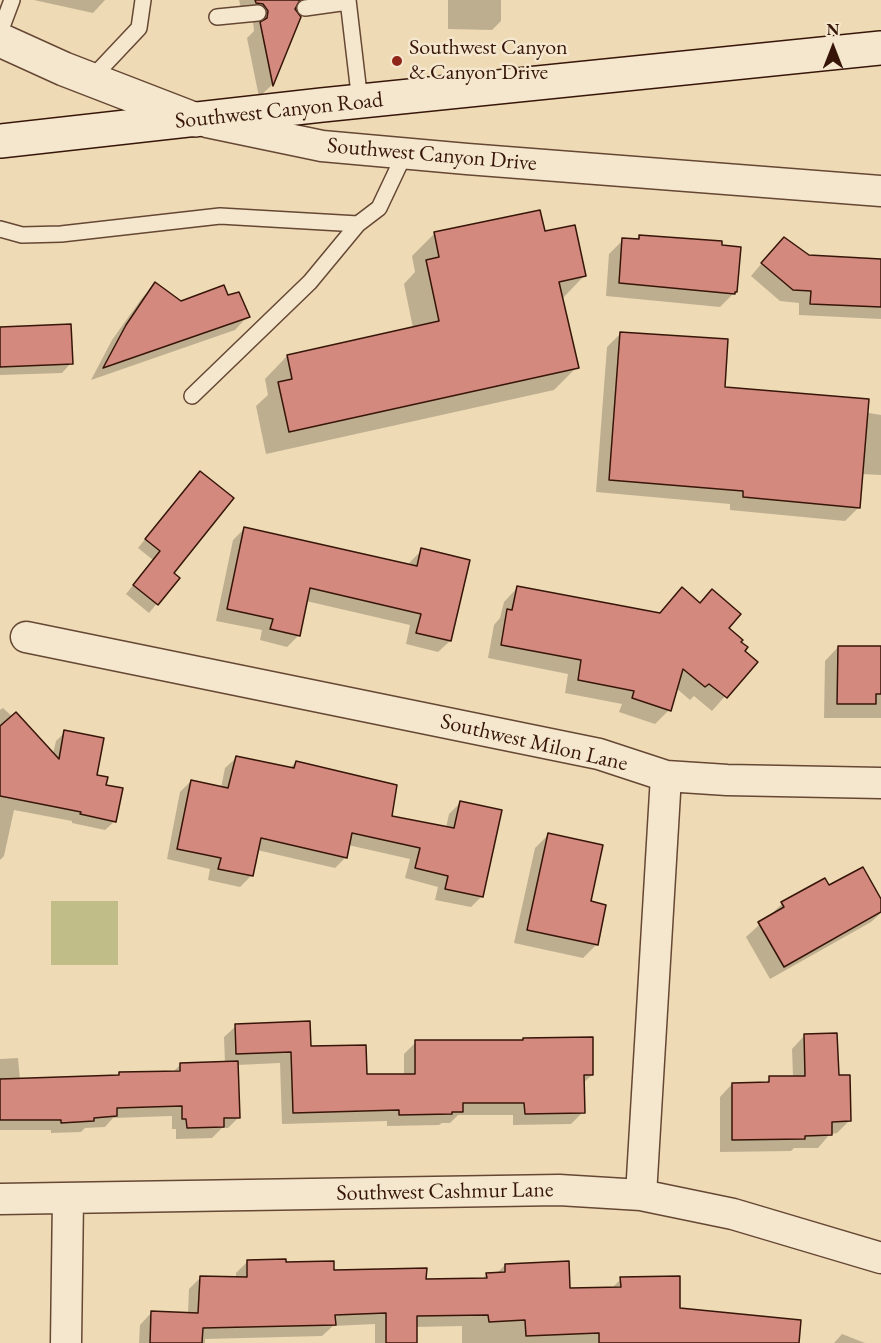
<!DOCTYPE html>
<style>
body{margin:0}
#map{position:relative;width:881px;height:1343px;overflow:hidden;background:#eedab4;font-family:"EB Garamond",serif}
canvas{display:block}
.north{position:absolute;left:803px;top:18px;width:60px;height:60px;-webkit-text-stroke:4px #f4e7ce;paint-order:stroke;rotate:0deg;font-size:16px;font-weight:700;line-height:24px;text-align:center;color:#371609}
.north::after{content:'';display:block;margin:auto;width:21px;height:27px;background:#371609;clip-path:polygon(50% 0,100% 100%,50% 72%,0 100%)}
</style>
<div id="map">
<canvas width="881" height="1343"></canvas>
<div class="north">N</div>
</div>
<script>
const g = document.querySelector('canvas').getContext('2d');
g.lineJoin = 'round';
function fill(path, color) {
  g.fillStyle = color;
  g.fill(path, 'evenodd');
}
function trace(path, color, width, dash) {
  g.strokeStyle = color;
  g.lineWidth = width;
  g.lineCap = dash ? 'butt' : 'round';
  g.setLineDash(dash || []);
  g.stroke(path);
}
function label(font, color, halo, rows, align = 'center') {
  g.font = font + ' "EB Garamond",serif';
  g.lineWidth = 5;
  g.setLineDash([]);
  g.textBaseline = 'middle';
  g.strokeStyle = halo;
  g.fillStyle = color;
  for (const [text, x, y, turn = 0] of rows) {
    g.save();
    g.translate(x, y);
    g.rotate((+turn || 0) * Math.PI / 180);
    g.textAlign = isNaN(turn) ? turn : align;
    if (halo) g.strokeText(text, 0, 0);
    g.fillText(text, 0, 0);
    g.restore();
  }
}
fill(new Path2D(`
 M51,901H118V965H51Z`), '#c0bd88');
fill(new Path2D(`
 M34,0H105L93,13Z
 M239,0H304L294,10L299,17L272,85L259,97L247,38L254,31L253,22L247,17H243Z
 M448,0H501V21L492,30L448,29Z
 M435,233H544L584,276L562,299L577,367L554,390L266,454L256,406L268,395L265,379L287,356L413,328L404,284L415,272L412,256Z
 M640,236L736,291L720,307L606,296L609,254L623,240L635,241Z
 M772,251L808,257L881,260V319L799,315V303L780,301L751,276Z
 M155,284L181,303L227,297L248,316L235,330L91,380L112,340L142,298Z
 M0,328L71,363L62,373L0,375Z
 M621,333L723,389L881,415V475L861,474L858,508L845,521L730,510V504L596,492L607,347Z
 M192,481L172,573L178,578L149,613L126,594L153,560L138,548Z
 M245,528L409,566L410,562L422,550L450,641L438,652L406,644L410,625L306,601L299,635L287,647L260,640L262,630L216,621L233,540Z
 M517,588L658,615L682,589L699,604L712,591L726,628L742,651L755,662L712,711L694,696L690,700L676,688L669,710L655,724L619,712L622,704L565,693L568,674L488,658L494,625L500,618L504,602Z
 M838,647H881V718H824L825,661Z
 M3,708L53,754L56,741L65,732L104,786L115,821L105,830L72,823V821L14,810L4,856L0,860V710Z
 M236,758L290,768L296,762L390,817L446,828L449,814L460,803L482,896L471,907L435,900L438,887L405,878L410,859L348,845L346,857L335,868L257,850L251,876L240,887L208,880L210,869L167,859L180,792L191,781L221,788L225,768Z
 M548,835L597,944L583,958L514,943L535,848Z
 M824,880L828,887L881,902V913L871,922L770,979L746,937L782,904Z
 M236,1026L310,1048L365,1075H404V1054L416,1042L592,1075L582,1084L583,1112L571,1124L513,1125V1115H458L450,1123H442L439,1125L387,1126V1121L282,1124L280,1063L237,1065L239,1117L228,1128H222L212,1138L176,1139V1129H172V1116L113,1118L105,1127L85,1128L81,1132L51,1133V1130H0V1059L18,1058L20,1080L116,1076L119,1073L173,1072L181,1064L225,1063L224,1037Z
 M804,1036L837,1077L849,1121L837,1133L830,1134L818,1148H794L791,1151L720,1152V1097L732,1084H764L770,1078L793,1077L792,1049Z
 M247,1262L424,1280L482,1279L487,1274H496L505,1265L568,1290L611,1289L621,1279L679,1309L797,1343H462V1326L415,1327V1343H375V1324L333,1326L322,1336L205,1339V1343H139L140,1325L151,1313L188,1314L189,1289L201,1277L236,1278V1273Z
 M842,1334L865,1343H834Z`), '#0003');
const building = new Path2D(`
 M255,0H300L295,9L301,17L273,86L260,22L267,18L268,11L263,4L256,3Z
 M540,210L545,231L575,225L586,276L559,282L579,368L289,432L278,382L292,379L287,355L439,321L426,260L439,257L434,232Z
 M639,235L722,241V245L741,247L737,292H735V294L619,283L622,238L639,239Z
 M784,237L809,255L881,259V307L810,304L811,291L793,290L761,263Z
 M155,282L181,301L224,285L228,295L239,292L250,317L103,368L126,325Z
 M71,324L73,364L0,367V327Z
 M620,332L728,339L725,387L869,399L860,508L743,497V491L609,480Z
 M200,471L234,498L174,573L180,578L158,605L133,585L160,551L145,539Z
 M244,527L417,566L421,548L470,560L451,641L416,633L421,614L310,588L300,636L270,629L273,619L227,609Z
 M517,586L660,613L682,587L700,603L712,589L741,614L729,628L743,640L741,642L748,647L745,651L758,662L727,698L709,684L705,687L683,669L671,711L632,698L634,691L578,680L581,660L501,645L507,609L512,610Z
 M838,646H881V694H876V704H837Z
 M16,712L59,759L64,730L104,738L97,775L108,777L106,785L123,788L116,822L80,814L81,812L0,796V726Z
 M236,756L294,768L296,761L397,785L392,816L454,828L460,801L502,810L483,897L445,889L448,876L415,868L420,848L352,833L347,858L261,838L253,876L218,869L221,858L177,849L191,780L228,788Z
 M548,833L603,845L591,901L606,905L598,945L527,930Z
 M863,867L881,899V912L784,967L758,922L784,907L781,902L825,878L829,885Z
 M310,1021L311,1046L366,1045L367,1074H415V1040H523V1038L593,1037V1075H584L585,1113L525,1114L524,1103H463V1112H452V1114L399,1115V1110L293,1113L291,1052L236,1054L235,1024Z
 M837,1033L839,1075H850L851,1121L832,1122V1135L805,1136V1139L732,1140V1083L769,1082V1076H805L804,1034Z
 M238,1061L240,1118H224V1127L187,1128L186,1119H182V1106L117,1108V1116L94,1118V1121L61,1123V1120H0V1079L119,1075V1072L180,1071V1063Z
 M286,1259V1262L334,1261V1270L427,1268L426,1279L487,1278L486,1273L505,1272V1264L569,1261L570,1288L621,1287L620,1277L680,1276V1308L801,1320L799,1343H599V1333L526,1336L525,1320L489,1322L488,1315L417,1316V1343H386V1313L335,1315L336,1325L203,1328L202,1343H150L151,1311L198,1313L200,1276L247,1277V1260Z`);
fill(building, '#d3897e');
trace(building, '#371609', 1.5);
const service = new Path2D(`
 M348,0L360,102
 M305,8L348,2
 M217,17L258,13
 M0,32L12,0
 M90,80L139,28L143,0
 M0,229L22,235L61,234L220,216L358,224
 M192,396L310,282L358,224L379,208L405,153`);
const minor = new Path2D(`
 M207,122L322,146L467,159L881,191
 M26,637L599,754L666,776L641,1195
 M666,776L727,780L881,783
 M0,1199L559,1190L641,1195L733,1214L881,1258
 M66,1343L68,1198`);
const tertiary = new Path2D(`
 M0,40L64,69L196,120`);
const secondary = new Path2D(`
 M0,141L322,105L881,48`);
trace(service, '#654734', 18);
trace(minor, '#654734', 33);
trace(tertiary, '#654734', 36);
trace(secondary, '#371609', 36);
trace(service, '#f4e7ce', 15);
trace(minor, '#f4e7ce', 30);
trace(tertiary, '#f4e7ce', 33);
trace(secondary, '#f4e7ce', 33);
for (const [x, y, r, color] of [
 [397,61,6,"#8f2418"]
]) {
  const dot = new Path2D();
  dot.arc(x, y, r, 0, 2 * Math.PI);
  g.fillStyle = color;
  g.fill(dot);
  trace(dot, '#f4e7ce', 2);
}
label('22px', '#371609', '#f4e7ce', [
 ["Southwest Canyon",409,48],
 ["& Canyon Drive",409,73]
], 'left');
label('22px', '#371609', '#f4e7ce', [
 ["Southwest Canyon Road",279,111,-6],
 ["Southwest Canyon Drive",432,155,5],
 ["Southwest Milon Lane",534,743,13],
 ["Southwest Cashmur Lane",445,1192,-1]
]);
</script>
